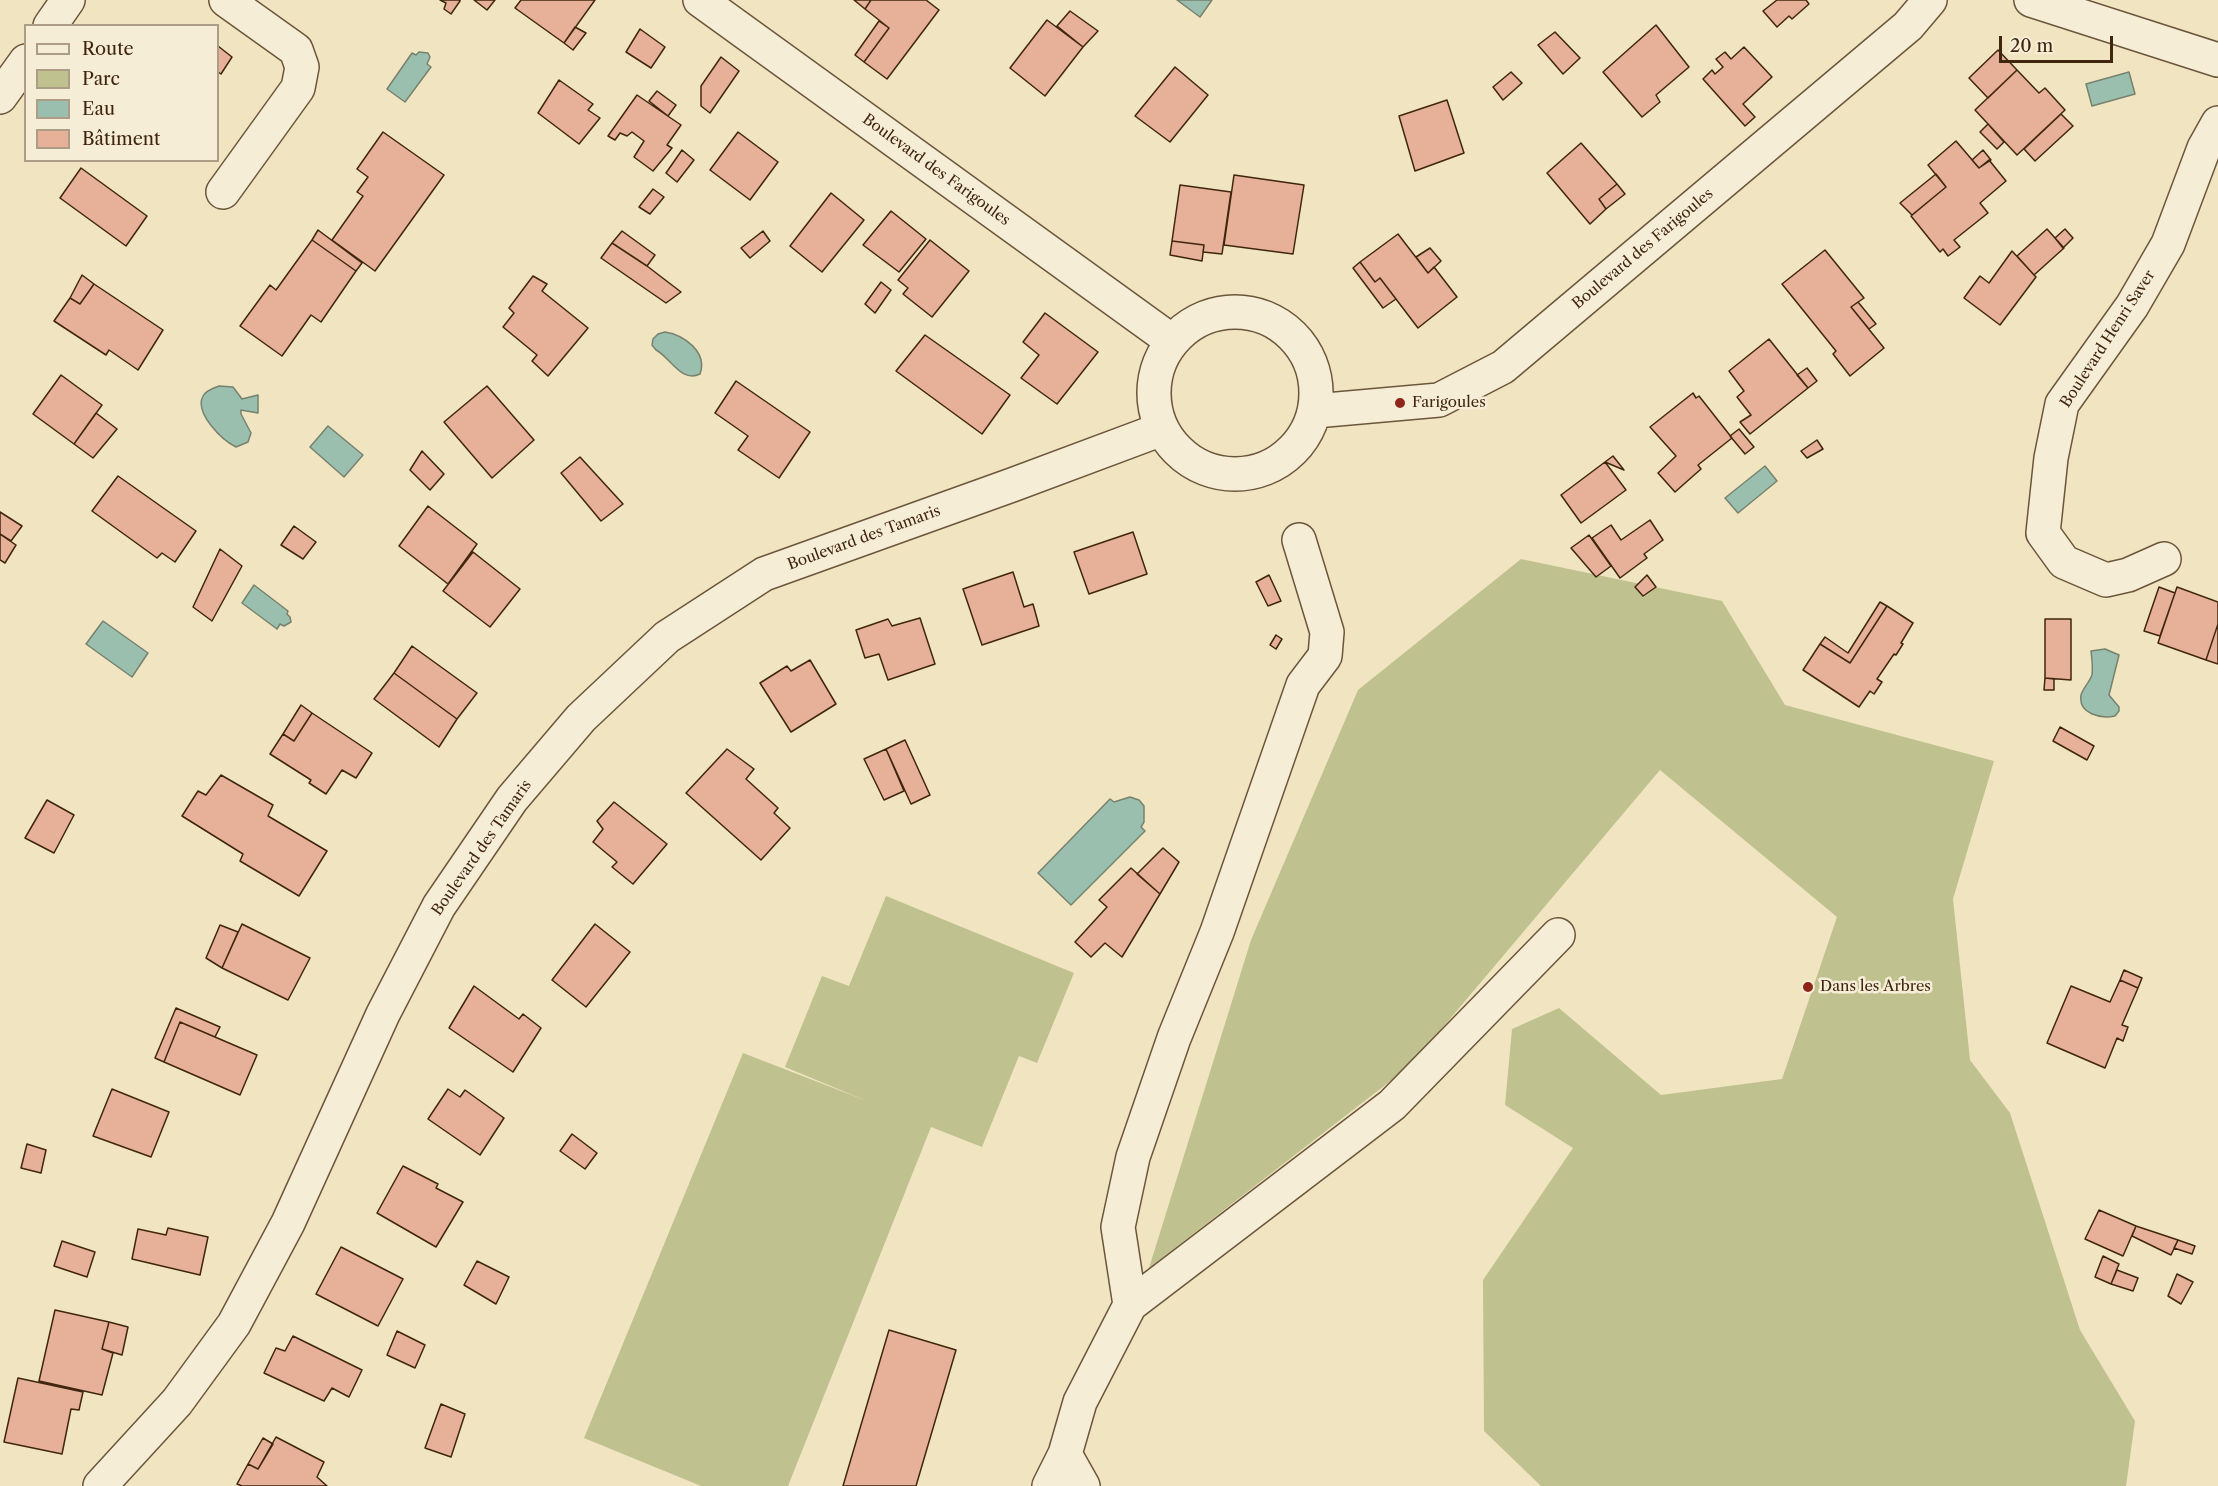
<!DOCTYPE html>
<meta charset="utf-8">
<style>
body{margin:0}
#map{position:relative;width:2218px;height:1486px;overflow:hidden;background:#f1e4c1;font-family:"Libre Caslon Text",serif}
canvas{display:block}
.legend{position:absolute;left:24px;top:24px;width:195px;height:138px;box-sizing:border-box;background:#f6edd7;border:2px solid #ad9d87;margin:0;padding:8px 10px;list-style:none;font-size:18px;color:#40260e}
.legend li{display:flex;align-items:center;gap:12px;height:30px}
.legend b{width:30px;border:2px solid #ad9d87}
.scale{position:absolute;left:1999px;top:36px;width:114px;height:27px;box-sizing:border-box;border:3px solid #40260e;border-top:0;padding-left:8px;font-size:18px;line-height:21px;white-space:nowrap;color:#40260e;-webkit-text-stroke:4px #f6edd7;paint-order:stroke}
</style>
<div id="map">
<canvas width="2218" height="1486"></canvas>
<ul class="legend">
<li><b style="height:8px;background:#f6edd7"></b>Route</li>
<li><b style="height:16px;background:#bfc28f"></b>Parc</li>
<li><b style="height:16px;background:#9bbfae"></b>Eau</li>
<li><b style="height:16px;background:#e7b098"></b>Bâtiment</li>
</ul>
<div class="scale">20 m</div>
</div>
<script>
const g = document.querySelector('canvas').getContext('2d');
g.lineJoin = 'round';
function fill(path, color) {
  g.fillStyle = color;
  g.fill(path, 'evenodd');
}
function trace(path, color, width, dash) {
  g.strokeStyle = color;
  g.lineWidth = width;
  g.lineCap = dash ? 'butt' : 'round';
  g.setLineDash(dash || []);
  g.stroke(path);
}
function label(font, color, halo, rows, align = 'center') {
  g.font = font + ' "Libre Caslon Text",serif';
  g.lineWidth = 5;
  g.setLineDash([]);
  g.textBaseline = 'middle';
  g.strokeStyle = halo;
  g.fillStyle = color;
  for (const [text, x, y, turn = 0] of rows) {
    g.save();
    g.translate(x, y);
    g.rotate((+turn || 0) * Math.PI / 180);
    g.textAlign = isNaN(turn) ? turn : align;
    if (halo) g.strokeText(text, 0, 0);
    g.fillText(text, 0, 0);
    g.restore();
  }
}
fill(new Path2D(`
 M1521,559L1722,601L1785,705L1994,761L1953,899L1970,1060L2010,1113L2080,1330L2135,1421L2126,1486H1541L1484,1431L1483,1280L1573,1148L1505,1105L1512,1029L1559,1008L1661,1095L1782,1079L1837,917L1660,770L1411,1065L1149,1268L1251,940L1358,690Z
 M886,896L1074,973L1037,1063L1019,1056L982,1147L931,1127L788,1486H701L584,1438L743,1053L867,1101L785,1067L822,976L849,986Z`), '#bfc28f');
const water = new Path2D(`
 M1177,0H1212L1200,17Z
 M419,52L428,53L430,57L427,64L431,67L405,102L387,89L412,53L416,55Z
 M2129,72L2135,94L2092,106L2086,84Z
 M665,332C684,335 708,352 700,374C681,383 671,358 656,350L652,345L653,339L658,334Z
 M219,386L233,387L242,399L258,395V413L241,410V414L251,433L248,442L236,447C222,440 194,413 203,396C206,390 214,388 219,386Z
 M328,426L363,455L344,477L310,447Z
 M1765,466L1777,481L1738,513L1725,498Z
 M254,585L288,611L287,614L290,617L291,622L284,626L280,624L277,629L242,603Z
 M103,621L148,653L132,677L86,644Z
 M2105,649L2119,655L2109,695L2119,707V711L2115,716C2101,719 2078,714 2081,695C2083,688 2089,683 2092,675C2093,667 2092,659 2091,651Z
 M1130,797L1139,800L1144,806V822L1141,827L1145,831L1071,905L1038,873L1110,799L1114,802Z`);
fill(water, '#9bbfae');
trace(water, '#77826e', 1.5);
const building = new Path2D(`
 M440,0H460V1L451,14L444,9L446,3Z
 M474,0H495L487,10Z
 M521,0H595L564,43L515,8Z
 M854,0H871L865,9Z
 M871,0H926L939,10L887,79L864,62L889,28L865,9Z
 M1777,0H1806L1809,4L1792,19L1789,16L1777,27L1763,11Z
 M1070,11L1098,31L1083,47L1057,26Z
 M1047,20L1083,47L1045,96L1010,68Z
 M879,21L889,28L864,62L855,55Z
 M1656,25L1689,67L1656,95L1660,102L1642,117L1603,72Z
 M575,27L586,33L573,50L564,43Z
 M640,29L665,47L651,68L626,52Z
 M1555,32L1580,58L1563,74L1538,45Z
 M218,46L232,57L221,74L218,72Z
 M1744,47L1772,77L1743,104L1755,117L1745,126L1703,79L1712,70L1715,74L1723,67L1716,59L1725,52L1731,59Z
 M1998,50L2017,70L1988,98L1969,78Z
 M721,57L739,71L710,113L701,106V86Z
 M1175,67L1208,95L1170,142L1135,116Z
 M2017,70L2039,93L2045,88L2065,110L2017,155L1975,110Z
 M1511,72L1522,83L1503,100L1493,87Z
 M559,80L593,104L588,110L600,118L579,144L538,113Z
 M657,91L676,105L668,116L649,101Z
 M637,95L681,125L667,145L672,148L653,171L634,157L644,141L632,132L627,136L620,133L615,140L608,136Z
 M1447,100L1464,153L1415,171L1399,116Z
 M2061,114L2073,126L2035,161L2024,149Z
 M1988,124L2004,142L1997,149L1980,132Z
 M383,132L444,175L375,271L332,240L363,196L357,192L368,177L357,169Z
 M738,132L778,162L750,200L710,170Z
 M1956,141L1979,168L1989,160L2006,181L1980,203L1988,213L1954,240L1960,247L1948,256L1943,249L1940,252L1911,216L1946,187L1928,165Z
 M1581,143L1617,184L1599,199L1606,209L1590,224L1547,173Z
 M682,150L694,160L677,182L666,173Z
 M1983,150L1991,160L1979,168L1972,160Z
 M81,168L147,216L126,246L60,198Z
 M1936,174L1946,187L1912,215L1900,203Z
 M1234,175L1304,185L1293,254L1224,245Z
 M1617,184L1625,194L1606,209L1599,199Z
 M1180,185L1231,192L1222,254L1203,252L1204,245L1172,241Z
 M653,189L664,197L650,214L639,207Z
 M831,193L864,220L822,272L790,246Z
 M891,211L926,239L899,272L863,245Z
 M2047,229L2064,248L2034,275L2017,256Z
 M2065,229L2073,238L2063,248L2055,238Z
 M318,230L362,263L356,271L312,240Z
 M622,231L655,255L647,266L612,243Z
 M763,231L770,241L750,258L741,248Z
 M1398,234L1428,273L1434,267L1457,297L1418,328L1380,278L1375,282L1360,262Z
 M312,240L356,271L321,322L311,315L282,356L240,326L270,285L276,290Z
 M930,240L969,271L932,317L903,294L908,288L898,280Z
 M1172,241L1204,245L1202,261L1170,255Z
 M612,243L647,266L681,292L666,303L601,258Z
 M1430,248L1441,261L1428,273L1416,257Z
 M1825,250L1864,298L1851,307L1884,348L1850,376L1833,354L1836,351L1782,284Z
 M2012,251L2036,277L2000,325L1964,298L1980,276L1989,283Z
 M1360,262L1375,282L1380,278L1396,299L1383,308L1353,268Z
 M82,275L94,284L80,304L70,298Z
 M533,276L547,284L542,291L588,328L548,376L532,361L537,355L503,327L514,313L509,308Z
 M881,282L891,290L875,313L865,304Z
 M94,284L163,330L138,370L109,350L106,355L54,321L70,298L80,304Z
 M1858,302L1876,324L1869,329L1851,307Z
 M1045,313L1098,352L1057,404L1021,378L1039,355L1023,342Z
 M925,335L1010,395L982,434L896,371Z
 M1769,339L1808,388L1750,434L1740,422L1751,415L1737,397L1744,391L1729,371Z
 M1807,368L1817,381L1808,388L1797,375Z
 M61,375L102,405L74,444L33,414Z
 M736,381L810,432L779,478L738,450L748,436L715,413Z
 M487,386L534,440L492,478L444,422Z
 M1693,393L1696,398L1699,396L1732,438L1698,465L1701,469L1675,492L1658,473L1676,456L1650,427Z
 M96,413L117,429L93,458L74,444Z
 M1739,429L1754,447L1745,454L1730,436Z
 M1817,440L1823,449L1807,458L1801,451Z
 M422,451L444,474L430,490L410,470Z
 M1613,456L1624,470L1605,462Z
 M580,457L623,504L601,521L561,473Z
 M1605,462L1626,490L1581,523L1561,495Z
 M118,476L196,531L175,562L162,553L157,558L92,511Z
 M428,506L477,544L448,584L399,546Z
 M0,512L22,526L11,541L0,534Z
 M1650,520L1663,540L1644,554L1647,558L1620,578L1592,538L1611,525L1621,540Z
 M294,526L316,542L303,559L281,545Z
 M1133,532L1147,574L1089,594L1074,552Z
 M0,534L16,545L5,563L0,560Z
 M1589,535L1611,566L1596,577L1571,548Z
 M220,549L242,566L212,621L193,607Z
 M473,552L520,589L490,627L443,591Z
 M1013,572L1024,607L1033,604L1039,626L982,645L963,589Z
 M1269,575L1281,601L1268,606L1256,582Z
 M1647,575L1656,587L1643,596L1635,587Z
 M2159,587L2175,593L2160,636L2144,631Z
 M2177,587L2218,602V624L2206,660L2158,643Z
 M1880,602L1887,606L1850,663L1820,644L1825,637L1848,653Z
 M1887,606L1913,623L1901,643L1903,644L1896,655L1894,654L1877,679L1882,682L1874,694L1870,691L1859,707L1803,670L1820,644L1850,663Z
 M920,618L935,664L888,680L879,654L865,658L856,630L888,619L892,626Z
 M2045,619H2071V680L2045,678Z
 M2218,624V664L2206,660Z
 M1276,635L1282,639L1276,649L1270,645Z
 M412,646L477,693L457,719L394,673Z
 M810,660L836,704L791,732L760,683L787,666L791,671Z
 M394,673L457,719L439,747L374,699Z
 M2045,678L2054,679V690H2044Z
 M301,705L312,713L294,741L283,734Z
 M312,713L372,753L356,778L342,770L326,794L309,783L311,780L270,754L283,734L294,741Z
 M2060,727L2094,746L2087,760L2053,741Z
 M905,740L930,795L911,804L886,749Z
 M727,749L754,769L746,779L778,808L774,813L790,828L761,860L686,793Z
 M886,749L904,791L884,800L864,759Z
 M221,775L273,805L268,816L327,851L299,896L240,861L243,854L182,816L198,791L206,795Z
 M47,800L74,815L54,853L25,838Z
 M614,802L667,844L633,884L612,867L617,862L593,842L603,829L597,821Z
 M1163,848L1179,862L1160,894L1137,874Z
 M1131,868L1160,894L1122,957L1105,943L1091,957L1075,942L1107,907L1099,900Z
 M242,924L310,958L288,1000L222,968Z
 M595,924L630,952L586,1007L552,980Z
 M220,925L238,932L222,968L206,958Z
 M2124,970L2142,978L2138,988L2120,980Z
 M2120,980L2138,988L2122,1025L2128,1027L2123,1041L2117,1038L2105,1068L2047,1043L2071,986L2110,1002Z
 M474,986L519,1019L523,1014L541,1028L513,1072L449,1028Z
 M176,1008L220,1027L215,1037L180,1022L164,1062L155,1058Z
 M180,1022L257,1055L240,1095L164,1062Z
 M112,1089L169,1112L151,1157L93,1136Z
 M448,1089L460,1097L465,1090L504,1118L480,1155L428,1119Z
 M572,1134L597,1153L585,1169L560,1151Z
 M27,1144L46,1150L41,1173L21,1168Z
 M403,1166L438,1184L436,1188L463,1202L436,1247L377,1213Z
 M2099,1210L2136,1226L2123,1256L2085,1239Z
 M2136,1226L2178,1240L2171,1255L2132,1236Z
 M168,1228L208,1237L200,1275L132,1259L138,1229L166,1235Z
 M2178,1240L2195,1246L2192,1254L2174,1248Z
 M62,1241L95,1252L87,1277L54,1266Z
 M341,1247L403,1279L378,1326L316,1294Z
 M2103,1256L2119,1264L2111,1284L2095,1277Z
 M477,1261L509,1277L496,1304L464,1285Z
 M2117,1270L2138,1278L2133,1291L2111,1284Z
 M2177,1274L2193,1282L2181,1304L2168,1296Z
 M55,1310L109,1322L102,1349L113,1353L102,1395L39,1381Z
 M109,1322L128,1327L122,1355L102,1349Z
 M889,1330L956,1350L916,1486H843Z
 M397,1331L425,1345L415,1368L387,1355Z
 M293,1336L362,1370L349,1397L332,1388L324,1401L264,1373L276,1348L285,1351Z
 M18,1378L83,1392L79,1410L71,1409L62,1454L4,1442Z
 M441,1404L465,1414L451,1457L425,1448Z
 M276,1437L324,1462L317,1477L327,1486H242L237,1484L248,1464L258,1469Z
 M263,1438L273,1444L258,1469L248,1464Z`);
fill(building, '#e7b098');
trace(building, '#40260e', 1.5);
const minor = new Path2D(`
 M700,0L1172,341
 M2031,0L2218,60
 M50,26L68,0
 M0,97L26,61
 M223,192L298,88L302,67L296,50L226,0
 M1154 393a81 81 0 1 1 162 0a81 81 0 1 1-162 0Z
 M1315,411L1439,400L1503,367L1908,26L1930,0
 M2164,559L2128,575L2106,580L2064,562L2043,533L2051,458L2062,404L2132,306L2168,244L2204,148L2218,123
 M1130,1305L1118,1227L1133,1157L1174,1038L1217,932L1303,685L1325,656L1327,632L1299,540
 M1065,1454L1083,1486
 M100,1486L177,1402L234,1324L288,1223L383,1014L439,906L512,799L581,718L667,637L764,574L1012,485L1162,429
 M1049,1486L1065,1454L1080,1402L1130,1305L1392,1105L1558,935`);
trace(minor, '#6c563b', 36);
trace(minor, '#f6edd7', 33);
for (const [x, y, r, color] of [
 [1400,403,6,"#8f2418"],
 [1808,987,6,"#8f2418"]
]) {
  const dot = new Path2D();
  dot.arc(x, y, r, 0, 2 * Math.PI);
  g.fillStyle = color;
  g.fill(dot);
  trace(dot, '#f6edd7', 2);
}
label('15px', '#40260e', '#f6edd7', [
 ["Boulevard des Farigoules",936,170,36],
 ["Boulevard des Farigoules",1643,249,-40],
 ["Boulevard Henri Saver",2108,339,-57],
 ["Boulevard des Tamaris",864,538,-20],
 ["Boulevard des Tamaris",482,848,-55]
]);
label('15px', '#40260e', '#f6edd7', [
 ["Farigoules",1412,403],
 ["Dans les Arbres",1820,987]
], 'left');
</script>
